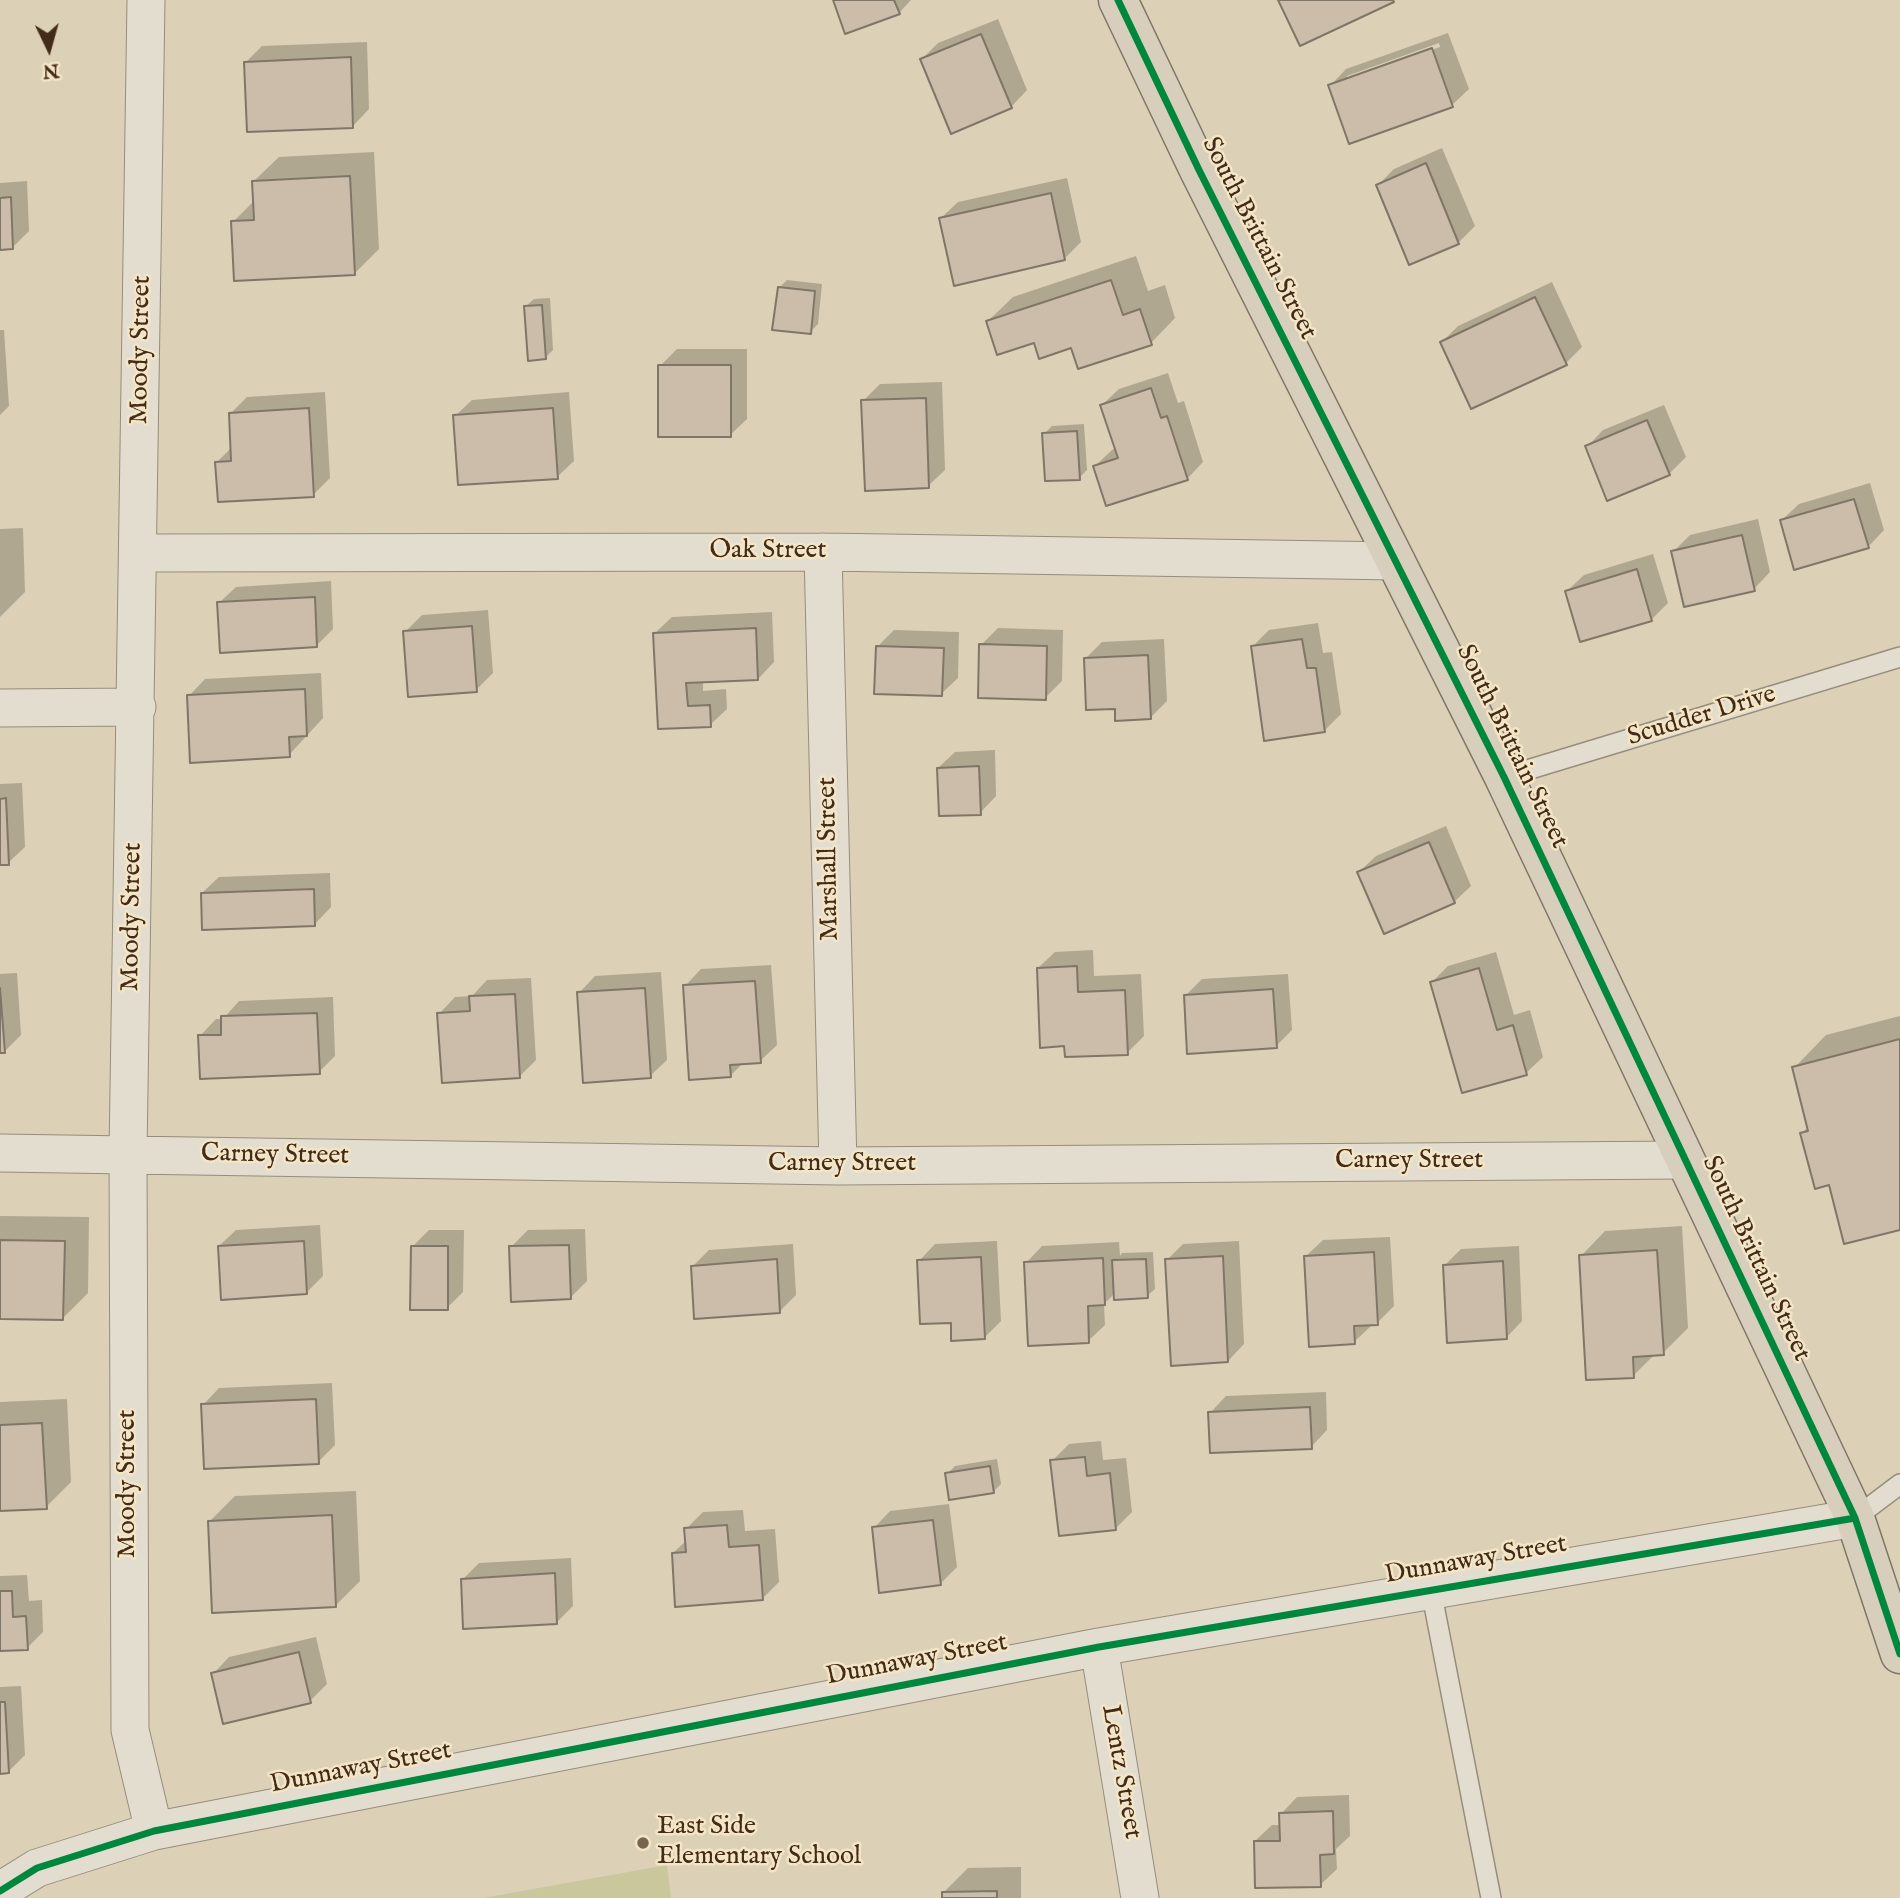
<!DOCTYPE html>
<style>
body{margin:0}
#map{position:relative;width:1900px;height:1898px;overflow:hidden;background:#dcd1b6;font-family:"IM FELL English",serif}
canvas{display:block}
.north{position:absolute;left:14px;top:14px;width:70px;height:70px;-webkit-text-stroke:5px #f3e5c5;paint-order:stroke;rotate:175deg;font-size:19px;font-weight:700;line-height:28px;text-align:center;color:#422b18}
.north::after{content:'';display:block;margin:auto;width:24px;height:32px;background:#422b18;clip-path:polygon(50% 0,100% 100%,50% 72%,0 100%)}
</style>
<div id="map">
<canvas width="1900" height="1898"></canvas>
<div class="north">N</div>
</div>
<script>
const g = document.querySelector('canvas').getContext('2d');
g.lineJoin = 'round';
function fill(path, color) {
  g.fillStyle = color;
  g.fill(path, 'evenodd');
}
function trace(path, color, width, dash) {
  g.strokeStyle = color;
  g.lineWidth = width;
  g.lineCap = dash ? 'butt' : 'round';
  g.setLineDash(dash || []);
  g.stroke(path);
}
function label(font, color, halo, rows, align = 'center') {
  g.font = font + ' "IM FELL English",serif';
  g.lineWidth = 5;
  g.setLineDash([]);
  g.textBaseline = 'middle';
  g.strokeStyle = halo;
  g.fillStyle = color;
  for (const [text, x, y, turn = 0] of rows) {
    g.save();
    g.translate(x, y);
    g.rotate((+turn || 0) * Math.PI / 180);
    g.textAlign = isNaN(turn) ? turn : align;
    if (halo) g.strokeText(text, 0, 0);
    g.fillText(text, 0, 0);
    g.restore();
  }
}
fill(new Path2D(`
 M667,1865L671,1898H483Z`), '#c9c79b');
fill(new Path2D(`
 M835,0H911L899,13Z
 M998,19L1027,90L1011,107L922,59L938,43Z
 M1448,33L1469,89L1452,105L1330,86L1346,69ZM1439,43L1440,47L1347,80V76Z
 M367,42L369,109L353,126L246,62L262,46Z
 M1442,148L1475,226L1458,243L1378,185L1394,169Z
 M374,152L379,249L354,274L233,222L255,200L254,181L279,157Z
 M1067,178L1081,242L1064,259L941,218L958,202Z
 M27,181L29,231L13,247L0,248V183Z
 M1136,256L1148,291L1165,285L1175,318L1151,343L1072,346L1036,341L988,321L1013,297Z
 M787,280L822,284L818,324L810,332L779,288Z
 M1552,282L1582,347L1566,363L1442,342L1458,326Z
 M550,298L553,350L545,358L526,306L534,299Z
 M0,330H4L9,406L0,415Z
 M677,349H747V419L730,435L660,366Z
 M1168,373L1178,403L1184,401L1203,462L1187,479L1095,466L1112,450L1116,448L1102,405L1119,389Z
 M942,382L945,470L928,486L863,401L880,384Z
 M325,392L330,478L313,495L217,462L232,447L231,413L247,397Z
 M569,392L574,461L557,477L455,416L472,400Z
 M1664,405L1686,457L1669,474L1587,447L1603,430Z
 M1084,424L1087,470L1079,478L1044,434L1052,426Z
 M1870,483L1884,530L1868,547L1782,520L1799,504Z
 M1758,519L1770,572L1754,589L1673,552L1690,535Z
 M23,528L25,592L0,617V529Z
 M1653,554L1668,603L1651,620L1567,591L1584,575Z
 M331,581L333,629L317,645L219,603L236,587Z
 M488,610L493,673L476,690L405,632L422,615Z
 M772,612L774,662L758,679L703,681V691L726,689L727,709L710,725L659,727L655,633L672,617Z
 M1318,623L1323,653L1332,652L1341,714L1324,731L1252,647L1269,630Z
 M998,628L1063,630L1062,681L1045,698L981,645Z
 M894,630L959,632L958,678L941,694L878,646Z
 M1164,639L1167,701L1150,718L1116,707L1086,658L1102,642Z
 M321,673L323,718L289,755L189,696L205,679Z
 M995,750L996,796L980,813L938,768L955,752Z
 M22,783L25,847L8,863L0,864V784Z
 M1446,826L1471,886L1454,902L1359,872L1376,856Z
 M330,873L331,907L315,924L202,893L219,877Z
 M1093,950L1094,976L1141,974L1144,1036L1127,1053L1066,1044L1038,968L1055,952Z
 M1496,952L1514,1015L1530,1010L1543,1057L1526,1073L1432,982L1448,966Z
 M771,965L777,1045L760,1061L744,1062L730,1076L685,986L701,969Z
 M661,972L667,1060L650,1076L579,993L595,976Z
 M17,973L21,1035L5,1051H0V974Z
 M1288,974L1292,1030L1276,1046L1185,996L1202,979Z
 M531,978L536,1060L519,1077L439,1014L455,997L472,996L487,980Z
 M333,997L335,1056L319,1072L200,1036L216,1019H223L239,1001Z
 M1900,1016V1228L1830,1183L1802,1133L1809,1126L1794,1068L1826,1035Z
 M0,1216L89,1217L88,1293L63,1318L0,1317Z
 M320,1225L323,1276L306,1293L219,1246L236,1230Z
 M1682,1226L1688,1328L1663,1353H1656L1633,1376L1581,1256L1605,1231Z
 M585,1229L587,1281L570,1298L511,1247L528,1230Z
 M429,1230H464L463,1292L447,1308L413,1246Z
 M1390,1237L1394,1306L1377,1323H1371V1326L1354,1342L1306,1256L1323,1240Z
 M997,1241L1001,1321L984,1338L952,1321L919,1261L935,1244Z
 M1239,1241L1244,1344L1228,1361L1167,1260L1183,1244Z
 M1119,1242L1120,1256L1122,1253L1153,1252L1155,1289L1147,1296L1116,1292L1104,1304L1105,1325L1088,1341L1026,1263L1042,1246Z
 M793,1244L796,1295L779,1312L693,1266L709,1250Z
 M1519,1246L1522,1321L1506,1338L1445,1265L1461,1249Z
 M332,1383L335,1445L318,1462L203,1405L219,1388Z
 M1326,1392L1327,1430L1311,1447L1210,1413L1226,1396Z
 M67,1399L71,1482L46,1507L0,1509V1402Z
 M1101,1441L1103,1460L1126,1458L1132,1512L1116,1528L1052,1461L1069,1444Z
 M997,1459L1001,1484L993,1492L947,1474L955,1466Z
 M356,1491L360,1581L335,1606L210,1521L235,1496Z
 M949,1504L957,1567L940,1584L874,1528L890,1511Z
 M743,1510L745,1531L775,1529L779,1582L762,1599L673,1553L687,1540L686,1529L703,1512Z
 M571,1558L573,1606L557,1622L462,1580L479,1563Z
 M27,1575L29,1601L42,1600L43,1632L27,1648L0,1649V1576Z
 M316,1637L327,1684L310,1701L213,1674L229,1657Z
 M21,1686L25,1755L8,1772H0V1687Z
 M1349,1795L1350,1836L1336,1849L1337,1869L1320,1885L1255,1841L1272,1825H1281V1814L1297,1797Z
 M1021,1867V1898H943V1893L968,1868Z`), '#0003');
const building = new Path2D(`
 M833,0H894L900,14L845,34Z
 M1278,0H1393L1394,2L1300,46Z
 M981,34L1012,108L951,134L920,59Z
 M1432,48L1453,107L1349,144L1328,85Z
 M351,57L353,128L247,132L244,62Z
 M1426,163L1459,244L1409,265L1376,185Z
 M350,176L355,275L234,281L231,221L254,220L252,181Z
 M1051,193L1065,260L954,286L939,218Z
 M11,197L13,249L0,250V198Z
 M1111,280L1123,315L1140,309L1152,345L1078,369L1071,348L1039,359L1034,343L997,355L986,321Z
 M778,287L815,291L811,334L772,330Z
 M1535,297L1567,365L1471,409L1440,342Z
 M542,305L546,359L528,361L524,306Z
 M658,365H731V437H658Z
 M1151,388L1161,418L1167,416L1188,480L1106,506L1093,466L1118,458L1100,405Z
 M926,398L929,488L865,491L861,400Z
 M309,408L314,497L218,502L215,462L231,461L229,413Z
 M553,408L558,479L458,485L453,415Z
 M1647,420L1670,475L1607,501L1585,446Z
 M1077,431L1080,480L1045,481L1042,433Z
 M1854,499L1869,548L1794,570L1780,520Z
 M1742,535L1755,591L1684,607L1671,551Z
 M1637,569L1652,621L1580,642L1565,591Z
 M315,597L317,647L220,653L217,602Z
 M472,626L477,692L408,697L403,631Z
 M756,628L758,680L686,683L688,706L710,705L711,727L658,729L653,633Z
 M1302,639L1307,668H1316L1325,732L1264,741L1251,646Z
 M979,644L1047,646L1046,700L978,698Z
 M876,646L944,648L942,696L874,694Z
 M1148,655L1151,719L1115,721V709L1086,710L1084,658Z
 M305,689L307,736L289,737L290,757L190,763L187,695Z
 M979,766L981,815L939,816L937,768Z
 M6,798L9,865H0V799Z
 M1429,842L1455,903L1384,934L1357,872Z
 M314,889L315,926L202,930L201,893Z
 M1077,966L1078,992L1125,990L1128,1055L1065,1057L1064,1046L1040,1048L1037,968Z
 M1479,968L1497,1030L1513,1025L1527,1075L1462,1093L1430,982Z
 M755,981L761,1063L730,1065L731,1077L689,1080L683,985Z
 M0,988L5,1053H0Z
 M645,988L651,1078L583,1083L577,992Z
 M1273,989L1277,1048L1187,1054L1184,995Z
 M515,994L520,1078L442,1083L437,1013L470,1011L469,996Z
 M317,1013L320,1074L200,1079L198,1035H221V1016Z
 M1900,1039V1230L1844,1244L1829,1185L1815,1189L1800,1133L1808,1131L1792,1067Z
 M0,1240L65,1241L63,1320L0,1319Z
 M304,1241L307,1294L221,1300L218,1246Z
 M569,1245L571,1299L511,1302L509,1246Z
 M411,1246H448V1310H410Z
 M1657,1250L1664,1355L1633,1357L1634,1378L1586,1380L1579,1255Z
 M1374,1252L1378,1325L1354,1326L1355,1344L1309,1347L1304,1256Z
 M1223,1256L1228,1362L1171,1366L1165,1259Z
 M981,1257L985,1339L951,1341V1323L920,1324L917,1260Z
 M1103,1258L1105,1305L1088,1306L1089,1343L1028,1346L1024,1262Z
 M777,1259L780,1313L694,1319L691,1266Z
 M1146,1259L1148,1298L1114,1300L1112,1260Z
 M1503,1261L1507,1339L1447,1343L1443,1265Z
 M316,1399L319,1464L204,1469L201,1404Z
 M1310,1407L1312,1449L1210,1453L1208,1412Z
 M42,1423L47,1509L0,1511V1425Z
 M1085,1457L1087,1476L1110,1473L1116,1530L1059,1536L1050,1460Z
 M990,1466L994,1493L949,1500L945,1473Z
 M332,1515L336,1607L212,1613L208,1521Z
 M933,1520L941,1585L879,1593L872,1527Z
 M727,1525L729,1547L759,1545L763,1600L675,1607L672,1553L686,1552L684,1528Z
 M555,1573L557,1624L463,1629L461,1579Z
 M0,1591H12L13,1617L26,1616L28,1650L0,1651Z
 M299,1652L311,1703L223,1724L211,1673Z
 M0,1702H5L9,1773L0,1774Z
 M1333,1811L1334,1854L1320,1855L1321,1887L1255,1888L1254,1841H1280L1279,1813Z
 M997,1891V1898H942V1892Z`);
fill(building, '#ccbcaa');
trace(building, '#807667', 2);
const lane = new Path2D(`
 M1504,777L1900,657
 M1855,1518L1900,1484
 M1431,1590L1491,1898`);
const street = new Path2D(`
 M146,0L128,1153L130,1730L154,1831
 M823,552L838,1166
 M139,553L823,552L1396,561
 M0,708L137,707
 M0,1153L838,1166L1685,1160
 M1099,1647L1140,1898
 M0,1891L37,1868L154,1831L1099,1647L1855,1518`);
const primary = new Path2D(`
 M1118,0L1199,170L1504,777L1855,1518L1900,1654`);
trace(lane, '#968d7c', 22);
trace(street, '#968d7c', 39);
trace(primary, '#807667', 41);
trace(lane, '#e3ddd0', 19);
trace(street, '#e3ddd0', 37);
trace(primary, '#d7cebb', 38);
trace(new Path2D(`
 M1118,0L1199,170L1504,777L1855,1518L1900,1654
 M0,1891L37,1868L154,1831L1099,1647L1855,1518`), '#00873e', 7);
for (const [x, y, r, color] of [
 [643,1843,7,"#78654f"]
]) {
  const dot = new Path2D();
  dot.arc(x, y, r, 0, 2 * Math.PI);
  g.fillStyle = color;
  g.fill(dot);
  trace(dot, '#f3e5c5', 2.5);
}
label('26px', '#422b18', '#f3e5c5', [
 ["South Brittain Street",1258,239,63],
 ["Moody Street",142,350,-89],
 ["Oak Street",768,552],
 ["Scudder Drive",1702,717,-17],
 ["South Brittain Street",1511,747,64],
 ["Marshall Street",830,859,-91],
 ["Moody Street",133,917,-89],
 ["Carney Street",275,1156,1],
 ["Carney Street",1409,1162],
 ["Carney Street",842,1165],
 ["South Brittain Street",1755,1259,65],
 ["Moody Street",129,1484,-90],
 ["Dunnaway Street",1476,1561,-10],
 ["Dunnaway Street",917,1661,-11],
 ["Dunnaway Street",361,1769,-11],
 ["Lentz Street",1120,1772,80]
]);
label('26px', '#422b18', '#f3e5c5', [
 ["East Side",657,1828],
 ["Elementary School",657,1858]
], 'left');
</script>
